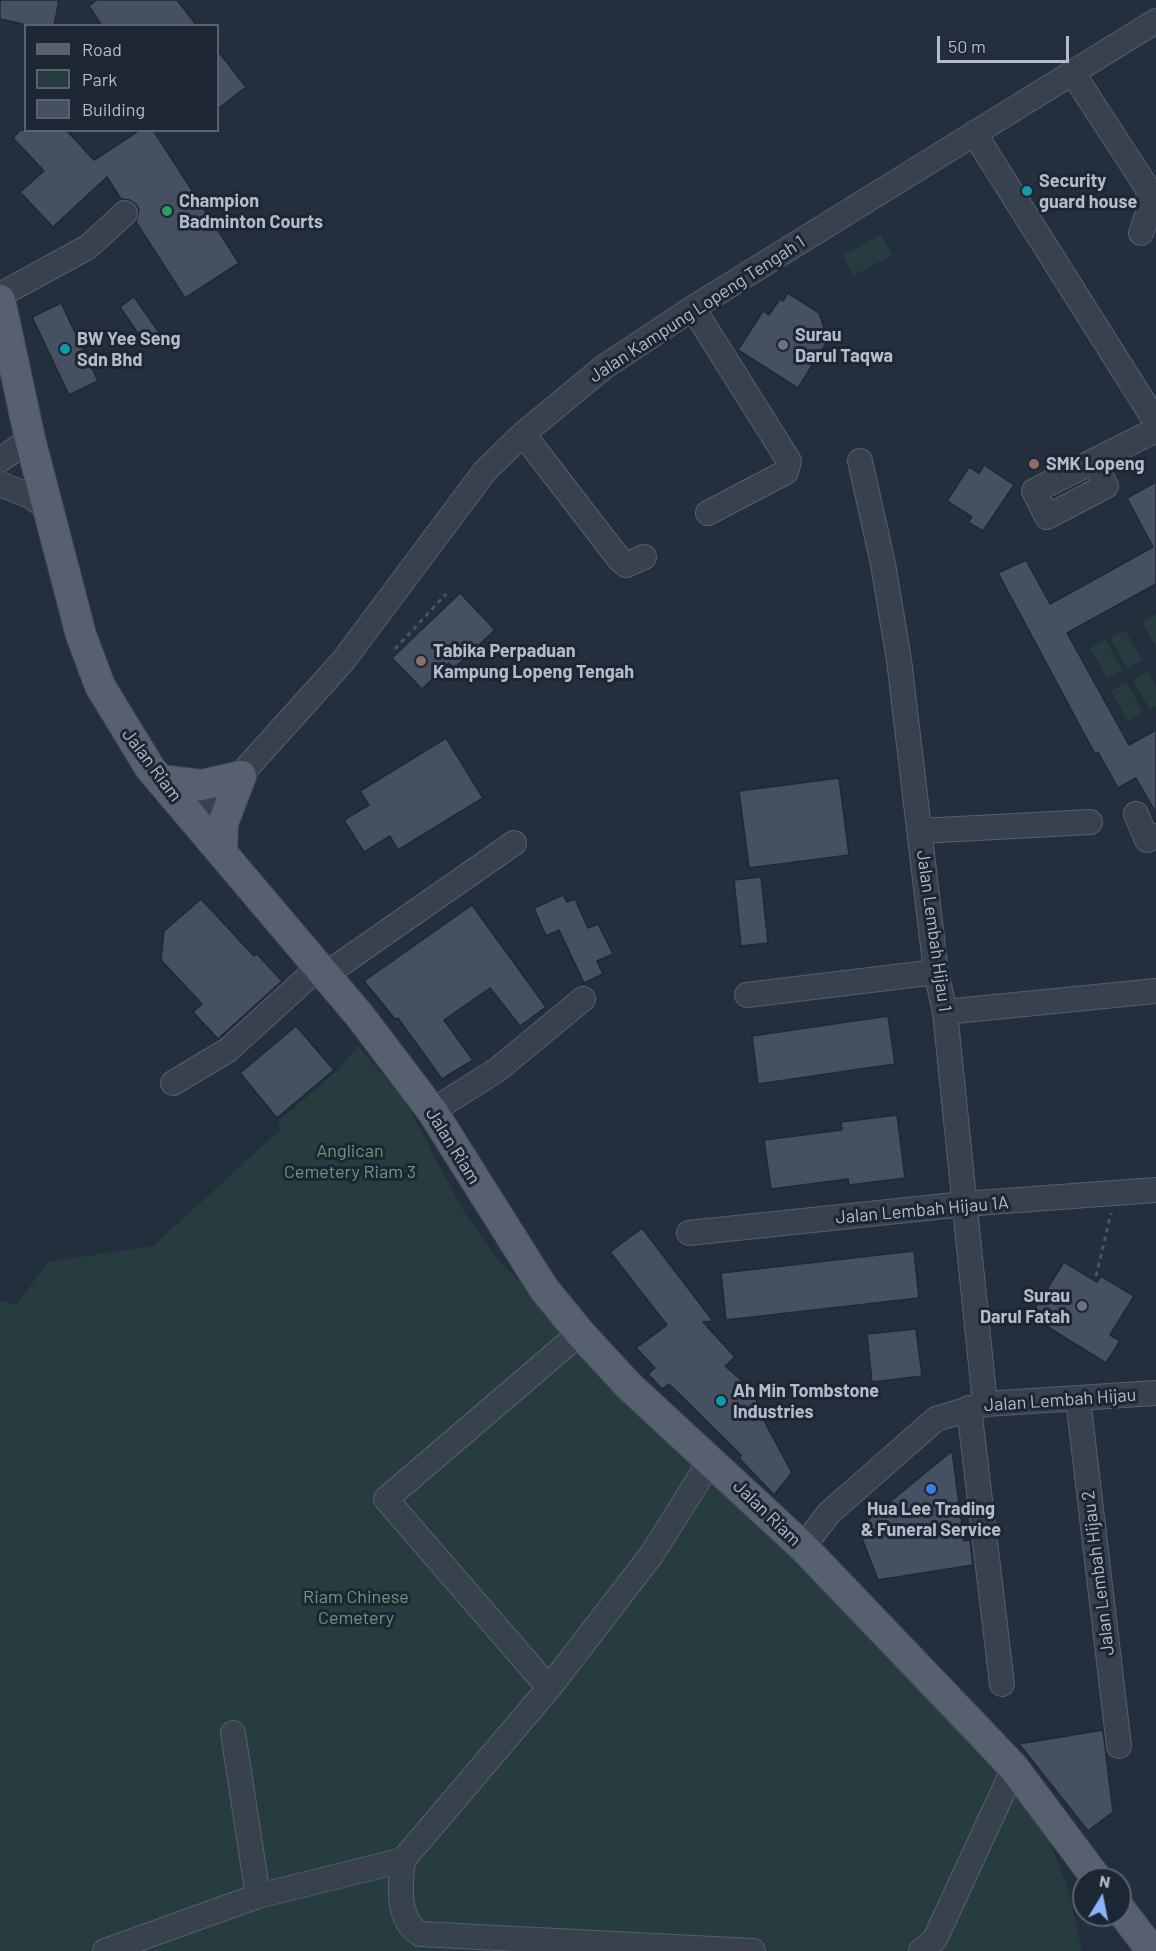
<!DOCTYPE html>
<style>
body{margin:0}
#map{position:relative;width:1156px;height:1951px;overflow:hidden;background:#242f3e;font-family:Barlow,sans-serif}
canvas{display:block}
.legend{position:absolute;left:24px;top:24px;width:195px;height:108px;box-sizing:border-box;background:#1d2633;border:2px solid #59626f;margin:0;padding:8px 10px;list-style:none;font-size:18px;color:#b4bcc9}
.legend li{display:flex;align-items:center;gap:12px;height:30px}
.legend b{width:30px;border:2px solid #59626f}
.north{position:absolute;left:1072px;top:1867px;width:60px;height:60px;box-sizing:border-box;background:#1d2633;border:2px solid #59626f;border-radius:50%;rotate:10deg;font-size:16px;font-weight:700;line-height:24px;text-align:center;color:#b4bcc9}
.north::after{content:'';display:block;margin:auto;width:21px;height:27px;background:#8ab4f8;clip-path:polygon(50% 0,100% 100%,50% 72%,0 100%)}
.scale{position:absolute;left:937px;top:36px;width:132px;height:27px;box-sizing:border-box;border:3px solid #b4bcc9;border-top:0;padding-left:8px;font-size:18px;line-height:21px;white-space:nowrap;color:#b4bcc9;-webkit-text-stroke:4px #1d2633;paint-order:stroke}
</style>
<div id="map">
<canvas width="1156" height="1951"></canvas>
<ul class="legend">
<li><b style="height:8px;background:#56606e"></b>Road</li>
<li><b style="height:16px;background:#263c3f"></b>Park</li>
<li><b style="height:16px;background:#455162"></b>Building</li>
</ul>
<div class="north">N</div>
<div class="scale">50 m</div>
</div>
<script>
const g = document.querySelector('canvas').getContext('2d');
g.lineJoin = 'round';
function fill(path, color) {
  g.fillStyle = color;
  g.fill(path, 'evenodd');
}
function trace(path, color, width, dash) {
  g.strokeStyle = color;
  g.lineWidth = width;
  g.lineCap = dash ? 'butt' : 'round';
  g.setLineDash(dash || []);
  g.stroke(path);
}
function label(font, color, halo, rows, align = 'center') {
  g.font = font + ' Barlow,sans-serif';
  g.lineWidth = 6;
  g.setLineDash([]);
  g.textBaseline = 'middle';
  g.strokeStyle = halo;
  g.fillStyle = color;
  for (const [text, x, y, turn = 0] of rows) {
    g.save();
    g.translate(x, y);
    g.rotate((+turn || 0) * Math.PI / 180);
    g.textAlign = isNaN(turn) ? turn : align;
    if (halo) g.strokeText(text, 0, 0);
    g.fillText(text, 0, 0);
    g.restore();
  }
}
fill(new Path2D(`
 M881,235L892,255L853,276L843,255Z
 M1156,614V647L1142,622Z
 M1125,630L1142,660L1127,669L1110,638Z
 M1105,640L1123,670L1107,678L1090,648Z
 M1148,671L1156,685V706L1150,710L1133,680Z
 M1126,682L1143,712L1128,721L1111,691Z
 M358,1046L405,1101L461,1207L498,1260L696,1465L816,1579L999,1771L1042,1826L1067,1885L1082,1951H0V1301L16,1305L48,1262L153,1246L281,1129L277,1122L338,1070Z`), '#263c3f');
const building = new Path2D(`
 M0,0H59L54,26H32L0,19Z
 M97,0H177L197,26H102L89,6Z
 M218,51L246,87L218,109Z
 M20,130H66L94,160L140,130H153L239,263L185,298L136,222L139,210L136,204L130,200L121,199L107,177L53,227L20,192L44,171L13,138Z
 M788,293L819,313L828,340L798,388L738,350L763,311L769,315L780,299L783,301Z
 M134,297L163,338L148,348L120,307Z
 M61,303L98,381L69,395L32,317Z
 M984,465L1014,485L983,531L968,522L972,517L947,501L969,467L979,473Z
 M1156,482V584L1067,633L1129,745L1156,730V813L1136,778L1118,788L1098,752L1095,754L998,573L1026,560L1050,604L1153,547L1127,498Z
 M460,593L495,630L454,668L449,663L422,689L392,658Z
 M446,738L483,798L398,850L390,836L364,852L344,820L369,805L360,791Z
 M839,778L849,855L749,868L739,791Z
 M761,877L768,943L741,946L734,880Z
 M563,895L567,902L575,899L588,928L598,924L613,954L597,961L603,974L584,983L559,930L546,936L534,908Z
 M201,899L254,956L257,954L282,981L218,1039L193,1012L202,1004L161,960L164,931Z
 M472,905L546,1007L520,1026L490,988L444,1020L473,1060L442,1079L398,1018L395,1019L364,981Z
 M888,1016L895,1064L758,1084L752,1036Z
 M296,1026L334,1070L277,1118L240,1073Z
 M897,1115L905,1178L849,1185L848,1179L771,1189L764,1140L842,1130L841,1122Z
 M642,1228L713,1321L703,1322L735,1357L725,1366L747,1385L764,1413L761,1415L792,1473L774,1495L740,1459L741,1455L669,1384L662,1389L648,1374L655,1368L636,1348L667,1325L610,1252Z
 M914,1251L919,1298L726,1320L721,1273Z
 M1064,1262L1097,1282L1101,1276L1134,1296L1110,1335L1120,1341L1106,1363L1030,1316Z
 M916,1329L922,1376L872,1382L867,1334Z
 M952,1451L964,1541L970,1540L973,1565L878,1580L858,1528Z
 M1103,1730L1113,1812L1088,1831L1019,1744Z`);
fill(building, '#455162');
trace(building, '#1f2835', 1.5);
const minor = new Path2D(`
 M1072,72L1148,189L1150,207L1141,233
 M974,133L1156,422
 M0,295L88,247L125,213
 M693,308L789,461L786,472L708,513
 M523,434L620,560L626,565L644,557
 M0,460L30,439
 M860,461L883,564L899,660L936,972L945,1012L985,1404
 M1094,462L1106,486L1047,517L1034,491L1156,430
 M0,484L30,496L49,509
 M1136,814L1147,840L1156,836
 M197,823L343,661L485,471L523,434L604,367L693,308L1156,21
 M920,831L1090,822
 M325,975L514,843
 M747,995L936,972
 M945,1012L1156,991
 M173,1083L228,1050L319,967
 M432,1111L497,1070L583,999
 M689,1233L964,1204L1156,1190
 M1078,1399L1119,1746
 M969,1408L1002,1684
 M803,1547L829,1513L936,1419L985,1404L1156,1393
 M549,1688L386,1499L580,1333
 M233,1733L258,1896
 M403,1860C400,1885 396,1919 420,1934L753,1951
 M105,1951L258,1896L403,1860L549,1688L652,1554L711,1460
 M921,1951L935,1939L1014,1768`);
const major = new Path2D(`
 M0,300L30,439L81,635L100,686L150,768L360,1016L432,1111L544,1289L580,1333L629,1386L803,1547L980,1732L1014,1768L1097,1879
 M160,780L201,785L241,776
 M222,852L223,823L241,776
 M1120,1909L1152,1951`);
trace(minor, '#565f6c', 26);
trace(major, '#414a57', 32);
trace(new Path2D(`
 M395,649L446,594
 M1096,1276L1111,1213`), '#44595c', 3, [4.5, 4.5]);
trace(minor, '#38414e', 24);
trace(major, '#56606e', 30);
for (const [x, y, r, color] of [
 [1027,191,6,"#0f9aa8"],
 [167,211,6,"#2e9e5b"],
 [783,345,6,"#6b7280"],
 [65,349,6,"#0f9aa8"],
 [1034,464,6,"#8d6e63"],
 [421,661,6,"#8d6e63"],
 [1082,1306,6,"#6b7280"],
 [721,1401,6,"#0f9aa8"],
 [931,1489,6,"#3f7fe0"]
]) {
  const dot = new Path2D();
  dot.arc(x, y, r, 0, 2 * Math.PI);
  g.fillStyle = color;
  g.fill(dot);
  trace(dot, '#1d2633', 2);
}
label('bold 18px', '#b4bcc9', '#1d2633', [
 ["Security",1039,181],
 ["guard house",1039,202],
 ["Champion",179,201],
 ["Badminton Courts",179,222],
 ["Surau",795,335],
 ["Darul Taqwa",795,356],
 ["BW Yee Seng",77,339],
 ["Sdn Bhd",77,360],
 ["SMK Lopeng",1046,464],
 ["Tabika Perpaduan",433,651],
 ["Kampung Lopeng Tengah",433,672],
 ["Surau",1070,1296,"right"],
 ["Darul Fatah",1070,1317,"right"],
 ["Ah Min Tombstone",733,1391],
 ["Industries",733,1412],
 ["Hua Lee Trading",931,1509,"center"],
 ["& Funeral Service",931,1530,"center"]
], 'left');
label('18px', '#b4bcc9', '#1d2633', [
 ["Jalan Kampung Lopeng Tengah 1",697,309,-33],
 ["Jalan Riam",152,765,53],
 ["Jalan Lembah Hijau 1",934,931,82],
 ["Jalan Riam",453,1146,58],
 ["Jalan Lembah Hijau 1A",922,1210,-5],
 ["Jalan Lembah Hijau",1060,1400,-4],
 ["Jalan Riam",767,1513,44],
 ["Jalan Lembah Hijau 2",1098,1573,-97]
]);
label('18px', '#6b9a76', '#1d2633', [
 ["Anglican",350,1151],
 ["Cemetery Riam 3",350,1172],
 ["Riam Chinese",356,1597],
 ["Cemetery",356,1618]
]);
</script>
